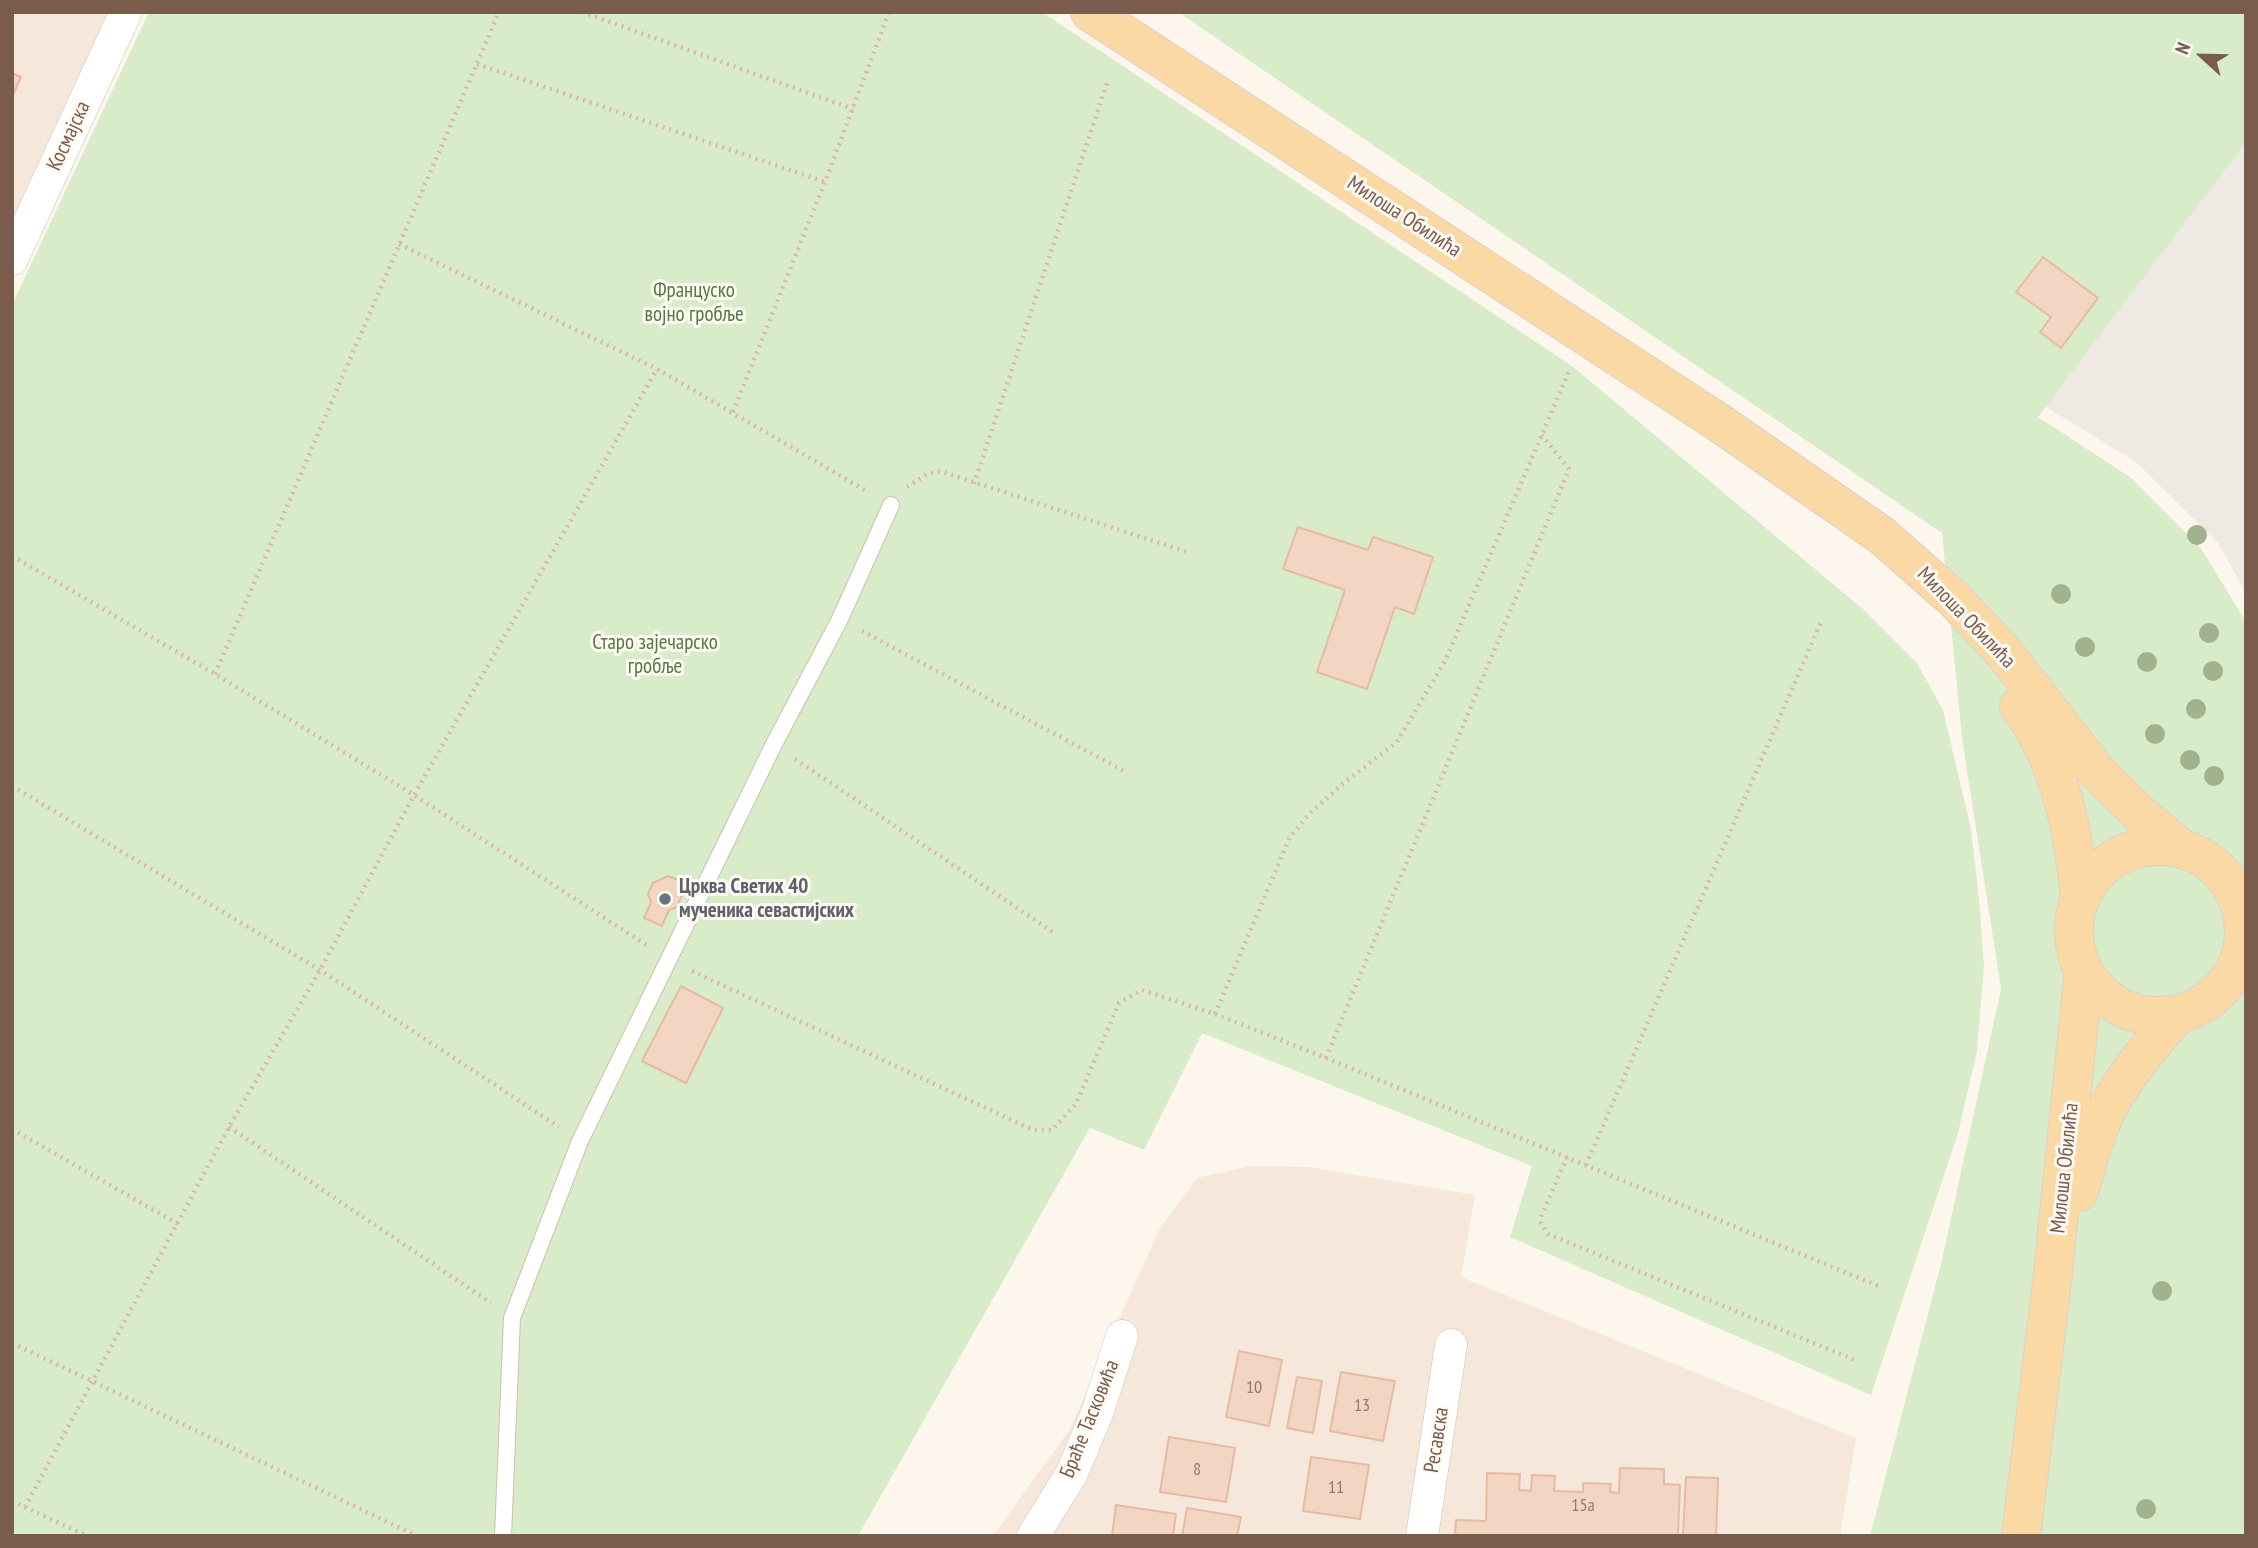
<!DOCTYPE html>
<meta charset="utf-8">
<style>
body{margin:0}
#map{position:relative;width:2258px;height:1548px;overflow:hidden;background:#fdf6ec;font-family:"PT Sans Narrow",sans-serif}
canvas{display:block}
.frame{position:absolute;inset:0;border:14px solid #7a5c4d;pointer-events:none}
.north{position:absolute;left:2167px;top:21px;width:70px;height:70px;-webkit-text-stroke:5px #fffaf3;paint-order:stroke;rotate:292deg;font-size:19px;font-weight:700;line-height:28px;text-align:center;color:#7a5c4d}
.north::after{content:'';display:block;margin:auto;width:24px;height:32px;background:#7a5c4d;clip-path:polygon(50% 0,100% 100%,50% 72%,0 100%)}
</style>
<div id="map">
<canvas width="2258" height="1548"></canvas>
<div class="frame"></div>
<div class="north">N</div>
</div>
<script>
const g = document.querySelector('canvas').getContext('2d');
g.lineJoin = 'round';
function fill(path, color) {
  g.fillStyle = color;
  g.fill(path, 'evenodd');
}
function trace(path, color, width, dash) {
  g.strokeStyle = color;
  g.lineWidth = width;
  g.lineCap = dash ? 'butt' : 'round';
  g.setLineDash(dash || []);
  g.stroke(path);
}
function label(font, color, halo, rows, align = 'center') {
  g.font = font + ' "PT Sans Narrow",sans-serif';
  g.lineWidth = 6;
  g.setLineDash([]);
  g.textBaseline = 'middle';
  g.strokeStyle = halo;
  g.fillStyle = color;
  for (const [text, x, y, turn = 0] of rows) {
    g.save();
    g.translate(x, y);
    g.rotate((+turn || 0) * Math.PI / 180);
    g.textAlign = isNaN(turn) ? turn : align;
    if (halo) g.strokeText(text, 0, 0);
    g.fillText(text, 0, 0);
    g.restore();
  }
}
fill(new Path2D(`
 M12,12H124L12,248Z
 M1250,1166L1309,1167L1475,1195L1461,1277L1856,1438L1840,1536H993L1070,1429L1159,1230L1197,1178Z`), '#f5e8da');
fill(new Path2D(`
 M2246,12V593L2218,543L2136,462L1583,124Z`), '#efe9e4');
fill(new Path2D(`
 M149,12H1042L1572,366L1864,610L1917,663L1943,710L1971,829L1979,899L1984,966L1977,1051L1958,1133L1871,1395L1510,1237L1532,1166L1202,1033L1144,1150L1090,1128L858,1536H12V305Z
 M1178,12H2246V142L2038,417L2130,477L2201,548L2246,622V1536H1870L1941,1264L2001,989L1962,738L1942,533Z`), '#d8ecc9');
const building = new Path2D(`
 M12,73L21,77L12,97Z
 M2043,257L2098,298L2061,348L2040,332L2051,317L2016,292Z
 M1298,527L1368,550L1373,537L1433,557L1414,614L1395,607L1367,689L1317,672L1345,590L1283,569Z
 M668,876L678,880L682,895L677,907L669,910L662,926L644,918L651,902L648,894L653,883Z
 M681,986L723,1008L686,1083L642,1061Z
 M1239,1351L1282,1360L1269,1426L1226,1417Z
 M1341,1372L1395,1381L1383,1441L1330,1431Z
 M1297,1377L1322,1381L1313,1433L1287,1428Z
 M1169,1437L1235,1448L1226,1502L1160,1492Z
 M1311,1457L1369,1465L1360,1519L1303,1511Z
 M1620,1468L1664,1469V1484L1680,1485L1678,1536H1455L1456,1520L1486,1521L1487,1473L1520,1474L1519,1490L1531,1491L1532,1475L1555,1476L1554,1491L1583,1492V1483L1611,1484L1610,1492L1619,1493Z
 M1686,1477L1718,1478L1716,1536H1683Z
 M1116,1505L1176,1514L1173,1536H1112Z
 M1187,1508L1241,1517L1237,1536H1182Z`);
fill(building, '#f3d5c3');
trace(building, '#e6bba3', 2);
const lane = new Path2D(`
 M503,1536L512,1318L580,1141L774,744L840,619L891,505`);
const street = new Path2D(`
 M12,259L126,12
 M1033,1536L1072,1473L1097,1413L1122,1336
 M1422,1536L1451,1345`);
const primary = new Path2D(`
 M1090,12L1718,422L1881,535L1955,600L2006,655L2098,773L2144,818L2182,849
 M2019,706C2061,763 2074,832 2080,901
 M2074 931a85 85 0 1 1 170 0a85 85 0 1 1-170 0Z
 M2079,1192C2088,1161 2096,1129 2112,1100C2130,1069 2154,1041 2178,1014
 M2021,1536L2052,1282L2084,971`);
trace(lane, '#d1beb0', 18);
trace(street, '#d1beb0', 33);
trace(primary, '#dad1cd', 40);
trace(new Path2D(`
 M582,12L853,109
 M477,64L825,182
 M399,244L657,369L868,492
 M733,412L825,182L889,12
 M974,484L1108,80
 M907,487L927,474L940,471L1190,553
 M12,556L215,674L414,795L648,946
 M862,631L1126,772
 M215,674L499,12
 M795,759L1056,934
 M12,786L320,970L559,1127
 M692,971L1033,1130H1052L1076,1104L1119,1003L1142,990L1215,1014L1326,1058L1881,1287
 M1215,1014L1290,837L1311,812L1346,781L1397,742L1445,661L1570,369
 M1326,1058L1569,469L1542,435
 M229,1127L491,1303
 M12,1129L178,1224
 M1567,1157L1541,1217V1223L1548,1234L1855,1360
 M1586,1165L1821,622
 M12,1343L417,1536
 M12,1501L87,1536
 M25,1507L229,1127L320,970L414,795L657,369`), '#d9b8a5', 4.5, [2, 5]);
trace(lane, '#fff', 16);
trace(street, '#fff', 32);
trace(primary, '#fbd9a5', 38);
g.fillStyle = '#a0b28e';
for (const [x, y] of [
 [2197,535],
 [2061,594],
 [2209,633],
 [2085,647],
 [2147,662],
 [2213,671],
 [2196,709],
 [2155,734],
 [2190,760],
 [2214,776],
 [2162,1291],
 [2146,1509]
]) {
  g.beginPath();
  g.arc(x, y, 10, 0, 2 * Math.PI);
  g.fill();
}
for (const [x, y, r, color] of [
 [665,899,7,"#6b7280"]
]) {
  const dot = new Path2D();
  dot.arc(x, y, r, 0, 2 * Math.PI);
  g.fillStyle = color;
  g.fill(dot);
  trace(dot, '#fffaf3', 2.5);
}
label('18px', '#987a6a', null, [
 ["10",1254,1388],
 ["13",1362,1406],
 ["8",1197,1470],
 ["11",1336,1488],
 ["15a",1583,1506]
]);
label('21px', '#7a5c4d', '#fffaf3', [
 ["Космајска",69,136,-65],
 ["Милоша Обилића",1404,217,33],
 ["Милоша Обилића",1966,618,46],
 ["Милоша Обилића",2065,1168,-84],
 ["Браће Тасковића",1090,1419,-68],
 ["Ресавска",1437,1440,-81]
]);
label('21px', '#537a41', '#fffaf3', [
 ["Француско",694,291],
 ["војно гробље",694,315],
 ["Старо зајечарско",655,643],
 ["гробље",655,667]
]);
label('bold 21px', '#5b616d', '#fffaf3', [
 ["Црква Светих 40",679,887],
 ["мученика севастијских",679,911]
], 'left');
</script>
